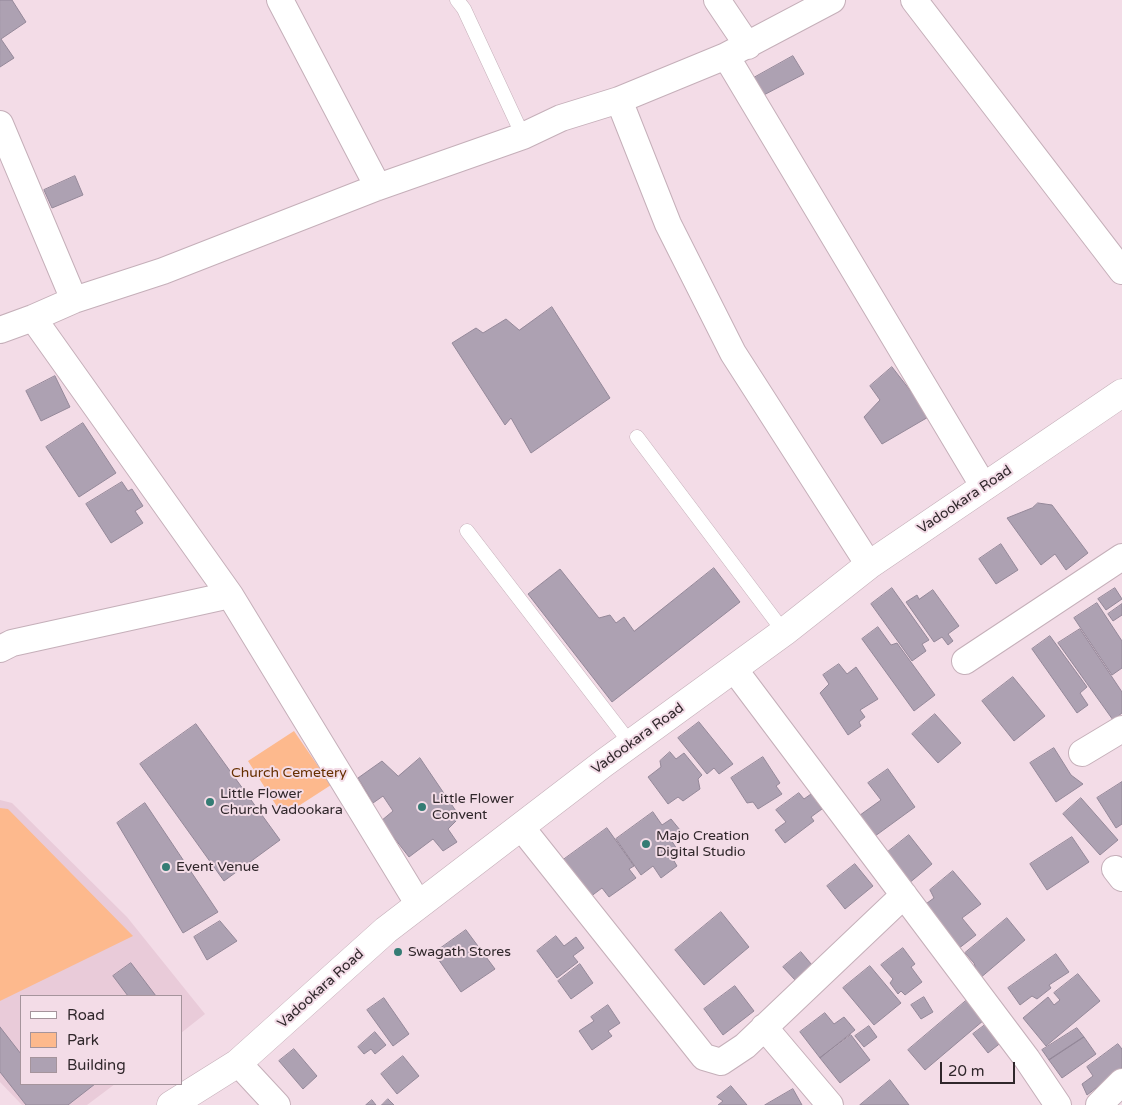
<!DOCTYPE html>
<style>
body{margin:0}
#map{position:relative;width:1122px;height:1105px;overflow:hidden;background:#f3dce7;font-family:"Varela Round",sans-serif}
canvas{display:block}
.legend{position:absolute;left:20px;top:995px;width:162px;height:90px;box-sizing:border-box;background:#f3dce7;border:1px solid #a5949c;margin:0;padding:6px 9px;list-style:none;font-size:15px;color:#30272b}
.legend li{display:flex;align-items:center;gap:10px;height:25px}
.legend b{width:25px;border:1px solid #a5949c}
.scale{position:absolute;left:940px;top:1062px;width:75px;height:22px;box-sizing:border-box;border:2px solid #30272b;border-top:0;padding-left:6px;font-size:15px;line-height:18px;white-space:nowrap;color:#30272b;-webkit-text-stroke:4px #f3dce7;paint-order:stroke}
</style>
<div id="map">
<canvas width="1122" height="1105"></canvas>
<ul class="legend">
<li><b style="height:6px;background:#fff"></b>Road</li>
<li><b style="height:14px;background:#fdb98d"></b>Park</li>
<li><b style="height:14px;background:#ada1b2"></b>Building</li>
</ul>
<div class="scale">20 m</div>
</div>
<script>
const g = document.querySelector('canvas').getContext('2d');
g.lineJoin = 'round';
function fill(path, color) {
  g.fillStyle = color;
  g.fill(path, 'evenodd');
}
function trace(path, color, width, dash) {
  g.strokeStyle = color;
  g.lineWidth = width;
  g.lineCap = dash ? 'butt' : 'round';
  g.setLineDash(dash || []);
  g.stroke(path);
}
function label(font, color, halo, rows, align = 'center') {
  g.font = font + ' "Varela Round",sans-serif';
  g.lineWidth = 4;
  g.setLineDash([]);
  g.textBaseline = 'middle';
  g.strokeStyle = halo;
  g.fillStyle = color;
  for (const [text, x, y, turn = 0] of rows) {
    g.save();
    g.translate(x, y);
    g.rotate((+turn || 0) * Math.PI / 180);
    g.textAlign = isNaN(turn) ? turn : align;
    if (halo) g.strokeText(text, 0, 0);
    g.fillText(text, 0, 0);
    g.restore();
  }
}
fill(new Path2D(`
 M0,800L12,803L127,917L205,1014L181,1033V996H21V1084H115L87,1105H22L0,1082Z`), '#e9cbd9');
fill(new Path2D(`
 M294,731L331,785L283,816L248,761Z
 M0,808L8,809L133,936L0,1001Z`), '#fdb98d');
const building = new Path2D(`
 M0,0H12L26,22L1,39L14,58L0,67Z
 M793,56L804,74L758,98L750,80Z
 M75,176L83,195L52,208L44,190Z
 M552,307L610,398L531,453L511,418L505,425L452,343L476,328L483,333L506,319L519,330Z
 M892,367L930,416L882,444L864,417L880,400L870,386Z
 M55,376L70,407L41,421L26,391Z
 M83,423L116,473L79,497L46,447Z
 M122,482L128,491L132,489L143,506L135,511L143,523L111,543L86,504Z
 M1038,503L1052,505L1088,553L1066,570L1055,554L1041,565L1007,518L1032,508Z
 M1001,544L1018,570L996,584L979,559Z
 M714,568L740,602L612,702L528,594L560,569L599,618L610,615L616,623L624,617L634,631Z
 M892,588L929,640L922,644L926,651L912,661L871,604Z
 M1115,588L1122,599L1106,610L1098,599Z
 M933,590L959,626L948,634L953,641L948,645L942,637L934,642L906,602L917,595L919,599Z
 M1097,603L1122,641V668L1112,675L1074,618Z
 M1122,604V615L1113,621L1108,614Z
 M878,627L891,645L897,643L935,695L914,711L862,639Z
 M1080,629L1122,692V713L1113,720L1058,643Z
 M1050,636L1087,687L1080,693L1088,705L1077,713L1032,649Z
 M839,664L847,674L856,667L878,699L860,710L865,717L859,722L861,726L848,735L820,693L829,684L823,675Z
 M1013,677L1045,716L1014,741L982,701Z
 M935,714L961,743L938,763L912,734Z
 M699,722L733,764L719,774L714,768L707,774L678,738Z
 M196,724L280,840L224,881L140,764Z
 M1054,748L1071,775L1083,784L1056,802L1030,763Z
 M670,752L676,759L684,753L702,775L698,779L700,789L683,801L678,797L668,804L648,777L661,767L660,761Z
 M763,757L780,783L776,786L782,794L758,809L753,802L747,803L731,778Z
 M420,758L460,817L448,829L457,842L443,851L433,839L409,857L381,821L393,811L383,796L373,803L358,778L382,761L398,776Z
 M888,769L915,807L871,839L856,818L881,800L868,783Z
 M1122,782V824L1116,828L1097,798Z
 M799,793L804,799L811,794L822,809L811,817L814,821L785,843L775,830L786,822L776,810Z
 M1081,798L1118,840L1100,855L1063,814Z
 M145,803L218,912L183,933L117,823Z
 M653,812L662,825L671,819L680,830L669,837L677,849L670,854L677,866L661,878L653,866L641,875L616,839Z
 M607,828L634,866L629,869L636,878L609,897L602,888L586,900L559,863Z
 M909,835L932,864L908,884L884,855Z
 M1072,837L1089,862L1047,890L1030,864Z
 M855,864L873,886L845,909L827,886Z
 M953,871L981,904L962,918L976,935L958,949L923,906L934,898L930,890Z
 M721,912L749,947L704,985L675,950Z
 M1007,918L1025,940L979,979L974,963L965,953Z
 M220,921L237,941L207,960L194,937Z
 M466,930L495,969L461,992L434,953Z
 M556,936L564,946L576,937L584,948L573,956L578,962L557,978L537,951Z
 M903,948L915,964L911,967L922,982L905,995L901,991L898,994L890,983L893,979L881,965Z
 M801,952L812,965L795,980L783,967Z
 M1056,954L1069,972L1049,985L1051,988L1037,999L1032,996L1020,1005L1008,988Z
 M131,963L156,996H128L113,976Z
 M580,964L593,983L571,999L558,981Z
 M870,966L901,1003L874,1025L843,988Z
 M1078,974L1100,1001L1046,1046L1023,1018L1048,997L1054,1005L1060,1000L1054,993Z
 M735,986L754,1011L723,1035L704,1009Z
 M924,997L933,1012L921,1019L911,1005Z
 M384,998L409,1034L393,1046L367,1010Z
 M967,1000L984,1020L925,1070L908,1050Z
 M608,1005L620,1023L608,1031L612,1036L592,1050L579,1031L594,1021L591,1017Z
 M825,1013L834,1024L844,1017L855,1030L820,1058L800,1032Z
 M989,1022L1003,1041L988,1053L973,1034Z
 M869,1026L877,1037L864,1047L855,1036Z
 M0,1027L21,1054V1084H95L68,1105H26L0,1072Z
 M1077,1028L1084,1037L1049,1060L1042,1050Z
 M375,1032L386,1045L375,1054L371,1049L364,1054L358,1047Z
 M851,1035L870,1060L840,1083L820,1058Z
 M1084,1037L1096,1054L1062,1078L1049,1060Z
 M1118,1044L1122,1049V1068L1087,1095L1082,1084L1093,1076L1087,1067Z
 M294,1049L317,1076L303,1089L279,1061Z
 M403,1056L419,1076L397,1094L381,1074Z
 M890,1080L909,1105H860Z
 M731,1086L747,1105H718L723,1101L717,1097Z
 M793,1089L802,1105H765Z
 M388,1099L394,1105H382Z
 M372,1100L376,1105H366Z`);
fill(building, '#ada1b2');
trace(building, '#948899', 1);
const lane = new Path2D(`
 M457,0L464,9L523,136
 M637,437L784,632
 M467,531L631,744`);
const street = new Path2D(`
 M280,0L378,187
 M717,0L748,46
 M914,0L1122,271
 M726,56L984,487
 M619,100L668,224L733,353L869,565
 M0,124L74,300
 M0,330L33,318L74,300L163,271L378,187L523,136L561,118L619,100L726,56L832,0
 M230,595L419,905
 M0,649L12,643L230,595L33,318
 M965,661L1122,557
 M734,669L1027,1059L1058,1105
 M1082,753L1122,729
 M521,827L704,1057L721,1062L745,1046L904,895
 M1115,869L1122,878
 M764,1027L830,1105
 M238,1063L277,1105
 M1099,1105L1122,1082`);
const secondary = new Path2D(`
 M171,1105L238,1063L386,930L604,763L784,632L869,565L1122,393`);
trace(lane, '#c5afb9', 15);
trace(street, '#c5afb9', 28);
trace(secondary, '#c5afb9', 29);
trace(lane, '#fff', 14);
trace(street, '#fff', 26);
trace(secondary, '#fff', 28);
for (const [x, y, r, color] of [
 [210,802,5,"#347c74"],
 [422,807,5,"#347c74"],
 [646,844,5,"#347c74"],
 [166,867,5,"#347c74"],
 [398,952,5,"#347c74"]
]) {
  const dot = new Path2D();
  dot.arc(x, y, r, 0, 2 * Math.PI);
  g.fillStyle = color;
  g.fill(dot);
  trace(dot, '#f3dce7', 2);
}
label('14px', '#30272b', '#f3dce7', [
 ["Vadookara Road",965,500,-34],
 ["Vadookara Road",638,739,-36],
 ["Vadookara Road",321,989,-42]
]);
label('14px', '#662f00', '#f3dce7', [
 ["Church Cemetery",289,773]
]);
label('14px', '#30272b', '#f3dce7', [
 ["Little Flower",220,794],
 ["Church Vadookara",220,810],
 ["Little Flower",432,799],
 ["Convent",432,815],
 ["Majo Creation",656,836],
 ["Digital Studio",656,852],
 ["Event Venue",176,867],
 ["Swagath Stores",408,952]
], 'left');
</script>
